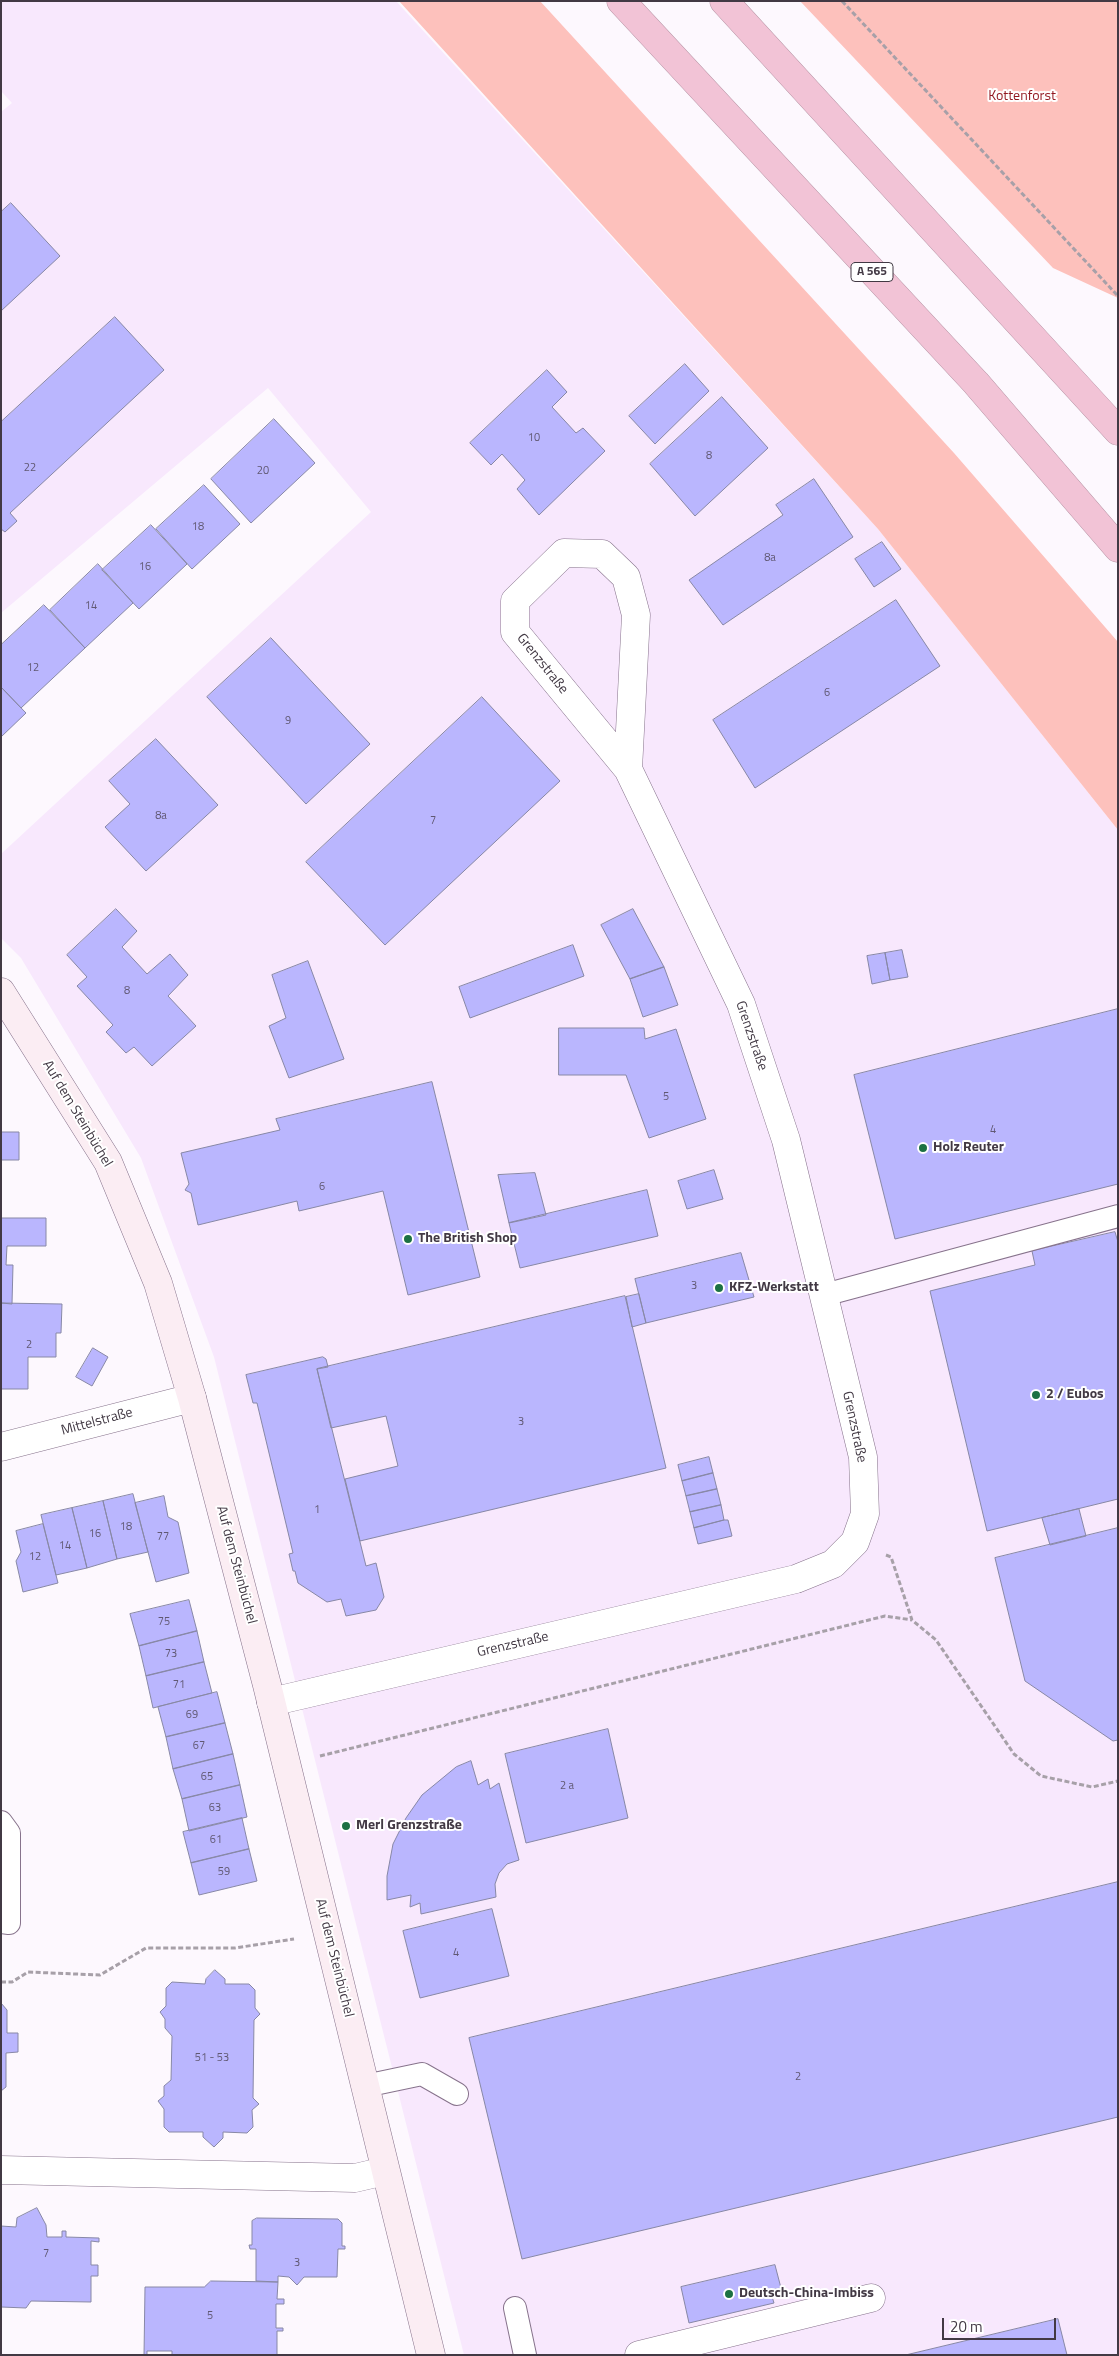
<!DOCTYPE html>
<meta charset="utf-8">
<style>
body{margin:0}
#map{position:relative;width:1119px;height:2356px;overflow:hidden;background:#fdf8fe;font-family:"Titillium Web",sans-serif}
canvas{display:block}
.frame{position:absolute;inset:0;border:2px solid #423944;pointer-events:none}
.scale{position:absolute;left:942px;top:2318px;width:114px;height:22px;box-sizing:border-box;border:2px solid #423944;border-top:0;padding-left:6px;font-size:15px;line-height:18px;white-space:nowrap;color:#423944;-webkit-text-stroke:4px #fff;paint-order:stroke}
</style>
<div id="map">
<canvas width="1119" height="2356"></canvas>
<div class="frame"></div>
<div class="scale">20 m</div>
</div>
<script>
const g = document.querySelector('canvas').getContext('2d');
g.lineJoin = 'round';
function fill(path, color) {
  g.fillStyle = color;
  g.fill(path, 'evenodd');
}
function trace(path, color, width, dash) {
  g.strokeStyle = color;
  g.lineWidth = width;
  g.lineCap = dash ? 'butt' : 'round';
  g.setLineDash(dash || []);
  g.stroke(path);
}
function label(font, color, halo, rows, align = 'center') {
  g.font = font + ' "Titillium Web",sans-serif';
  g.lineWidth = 4;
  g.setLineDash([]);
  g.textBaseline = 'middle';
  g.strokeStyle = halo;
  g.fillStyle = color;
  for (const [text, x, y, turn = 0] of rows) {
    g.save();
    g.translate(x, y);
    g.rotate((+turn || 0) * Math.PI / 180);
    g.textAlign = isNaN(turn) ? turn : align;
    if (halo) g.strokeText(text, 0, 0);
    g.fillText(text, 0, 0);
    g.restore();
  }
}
fill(new Path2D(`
 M1,1H396L878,529L1118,830V2355H464L214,1357L141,1158L21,958L1,938V854L371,512L268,388L1,613V112L12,103L1,91Z`), '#f8e8fd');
fill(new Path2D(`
 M399,1H540L954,453L1118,642V830L878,529Z
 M800,1H1118V298L1053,268Z`), '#fdc1bc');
const building = new Path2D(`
 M11,203L60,256L1,311V212Z
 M115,317L164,370L10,513L17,521L5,532L1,529V422Z
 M685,364L709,391L655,444L629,416Z
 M547,370L567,392L552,407L576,433L583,428L605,451L539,515L517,489L525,480L502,454L491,465L470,443Z
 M722,397L768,448L695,516L650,464Z
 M274,419L315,463L251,523L211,479Z
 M814,479L853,537L723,625L689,580L783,515L776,505Z
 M204,485L240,524L192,569L156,529Z
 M151,525L187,564L139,609L102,570Z
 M882,542L901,569L874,587L855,559Z
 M98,564L133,603L85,648L50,610Z
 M896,600L940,666L755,788L713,720Z
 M44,605L85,648L21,708L1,687V645Z
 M271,638L370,744L306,804L207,697Z
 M1,687L26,713L1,737Z
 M482,697L560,781L385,945L306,862Z
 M156,739L218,805L146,871L105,827L130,804L109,781Z
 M116,909L137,931L122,947L147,974L170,954L188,975L168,996L196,1026L152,1066L134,1047L126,1053L106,1032L113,1025L77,986L87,977L67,955Z
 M633,909L664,967L630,979L601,925Z
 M573,945L584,976L470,1018L459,987Z
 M902,950L908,977L890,980L885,953Z
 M885,953L890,980L872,984L867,956Z
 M308,961L344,1059L289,1078L269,1026L286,1018L272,975Z
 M664,967L678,1005L643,1017L630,979Z
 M1118,1009V1184L895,1239L854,1075Z
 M559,1028H644L645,1039L676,1029L706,1119L649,1138L626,1075H559Z
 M432,1082L480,1277L408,1295L383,1191L299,1211L297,1201L198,1225L191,1193L185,1190L189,1184L181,1153L280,1130L276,1119Z
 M1,1132H19V1160H1Z
 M714,1170L723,1199L687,1209L678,1181Z
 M535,1173L546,1215L509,1223L498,1175Z
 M647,1190L658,1236L520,1268L509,1223Z
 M1,1218H46V1246H7L6,1265H13L12,1304L1,1303Z
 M1115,1232L1118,1242V1499L987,1531L930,1291L1035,1265L1032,1251Z
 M741,1253L754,1297L646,1323L635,1279Z
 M639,1294L646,1323L632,1327L626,1297Z
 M625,1296L666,1468L360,1541L345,1479L398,1466L386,1416L331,1428L317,1369Z
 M1,1303L62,1304L61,1333H56V1357H28V1389H1Z
 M93,1348L108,1357L92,1386L76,1377Z
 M323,1357L326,1359L328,1367L317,1369L366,1566L376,1563L384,1597L376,1610L346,1616L341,1599L327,1602L298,1583L295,1571H293L289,1554L293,1553L257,1403H253L246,1375Z
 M709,1457L713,1473L682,1481L678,1465Z
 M713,1473L717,1489L686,1496L682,1481Z
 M717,1489L721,1505L690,1512L686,1496Z
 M133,1494L148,1552L117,1559L103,1501Z
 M164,1496L168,1517L178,1522L189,1573L156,1582L135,1503Z
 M103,1501L117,1559L87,1568L72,1508Z
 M721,1505L724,1520L694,1528L690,1512Z
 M72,1508L87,1568L56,1575L41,1515Z
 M1079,1509L1086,1536L1050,1545L1042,1518Z
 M724,1520H728L732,1536L698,1544L694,1528Z
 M43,1524L58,1583L23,1592L16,1561L21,1552L16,1531Z
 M1118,1528V1740L1113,1741L1025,1681L995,1558Z
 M189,1600L197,1631L139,1646L130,1614Z
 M197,1631L204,1662L146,1676L139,1646Z
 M204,1662L212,1693L153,1708L146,1676Z
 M217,1692L225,1723L166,1737L158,1707Z
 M225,1723L233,1754L173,1769L166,1737Z
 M608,1729L628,1818L526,1843L505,1754Z
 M233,1754L240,1785L182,1799L173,1769Z
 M471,1761L478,1785L488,1779L490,1789L499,1783L519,1860L507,1864L499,1873L495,1884L496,1897L421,1914L420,1903L410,1907L411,1895L387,1900V1876L393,1844L406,1818L422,1795L456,1767Z
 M240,1785L247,1817L189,1831L182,1799Z
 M242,1818L249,1849L191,1863L183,1832Z
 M249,1849L257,1881L199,1895L191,1863Z
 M1118,1882V2117L522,2259L469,2038Z
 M492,1909L509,1976L420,1998L403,1931Z
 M215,1970L225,1979V1984H249L255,1990V2008L260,2014L254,2020L253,2098L259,2104L252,2110L253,2127L247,2133L223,2132V2138L214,2147L203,2137V2132H169L164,2127V2109L158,2101L164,2096V2086L171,2080L172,2036L165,2028V2019L160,2012L166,2006V1988L172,1982L205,1984L206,1979Z
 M1,2003L7,2010V2033H18V2052L6,2053V2087L1,2091Z
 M37,2208L46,2225L47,2237H62V2231H66V2237L99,2238V2242L91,2241V2265H98V2276H91V2302L31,2301L26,2308L1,2307V2226L16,2227L17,2218Z
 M257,2218L338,2219L342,2223V2246H345V2249H338L337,2277H304L297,2285L289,2277L278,2276V2282L256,2281V2249H250L249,2245H252V2221Z
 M775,2265L781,2288L770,2290L774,2303L689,2323L681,2287Z
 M211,2281L278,2282L277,2299H284V2304H276V2328H283V2331H277V2355H172V2351H147V2355H144L145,2287H204Z
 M1058,2319L1067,2355H906Z`);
fill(building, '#bab6fe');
trace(building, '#8888a6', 1);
const lane = new Path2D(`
 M824,1295L1118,1216
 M1,1822L9,1833V1923L1,1922
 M365,2086L422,2074L457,2094
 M515,2308L525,2355`);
const street = new Path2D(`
 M1,1447L192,1398
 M271,1702L796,1579L833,1564L855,1542L865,1514L863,1457L786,1140L741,1004L628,769L636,615L626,577L602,554L564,553L515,601V632L628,769
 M1,2170L355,2178L385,2171
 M639,2355L871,2298`);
const secondary = new Path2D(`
 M1,992L108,1162L158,1283L192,1398L267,1685L431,2355`);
const highway = new Path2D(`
 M621,1L976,383L1118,548
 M724,1L1118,431`);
trace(lane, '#87738c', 24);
trace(street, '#87738c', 29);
trace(secondary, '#87738c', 29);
trace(highway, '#b493a3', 29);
trace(new Path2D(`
 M842,1L1118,296
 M886,1555L891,1557L912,1620L936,1640L1014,1754L1041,1776L1092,1787L1118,1781
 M320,1756L885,1616L912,1620
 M1,1982H12L28,1972L100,1975L146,1948H235L294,1939`), '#a7a0a8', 3, [5, 2.5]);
trace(lane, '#fff', 22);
trace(street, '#fff', 28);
trace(secondary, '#fbedf3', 28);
trace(highway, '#f2c3d6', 28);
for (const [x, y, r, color] of [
 [923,1148,5,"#1c7143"],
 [408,1239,5,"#1c7143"],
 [719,1288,5,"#1c7143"],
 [1036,1395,5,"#1c7143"],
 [346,1826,5,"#1c7143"],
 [729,2294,5,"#1c7143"]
]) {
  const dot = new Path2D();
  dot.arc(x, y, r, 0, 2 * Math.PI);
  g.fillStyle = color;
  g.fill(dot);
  trace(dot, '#fff', 2);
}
label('11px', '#605872', null, [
 ["10",534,438],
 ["8",709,456],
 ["22",30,468],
 ["20",263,471],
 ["18",198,527],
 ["8a",770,558],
 ["16",145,567],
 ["14",91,606],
 ["12",33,668],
 ["6",827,693],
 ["9",288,721],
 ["8a",161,816],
 ["7",433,821],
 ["8",127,991],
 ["5",666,1097],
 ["4",993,1130],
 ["6",322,1187],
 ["3",694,1286],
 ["2",29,1345],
 ["3",521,1422],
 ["1",317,1510],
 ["18",126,1527],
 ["16",95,1534],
 ["77",163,1537],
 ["14",65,1546],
 ["12",35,1557],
 ["75",164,1622],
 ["73",171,1654],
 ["71",179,1685],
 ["69",192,1715],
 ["67",199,1746],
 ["65",207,1777],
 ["2 a",567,1786],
 ["63",215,1808],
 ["61",216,1840],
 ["59",224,1872],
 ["4",456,1953],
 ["51 - 53",212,2058],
 ["2",798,2077],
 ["7",46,2254],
 ["3",297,2263],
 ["5",210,2316]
]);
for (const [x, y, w] of [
 [872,272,42]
]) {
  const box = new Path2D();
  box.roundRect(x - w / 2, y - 9.5, w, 19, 4);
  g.fillStyle = '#fff';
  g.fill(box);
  trace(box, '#423944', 1);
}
label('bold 12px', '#423944', null, [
 ["A 565",872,272]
]);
label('14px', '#92171f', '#fff', [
 ["Kottenforst",1022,97]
]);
label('14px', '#423944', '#fff', [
 ["Grenzstraße",542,664,51],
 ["Grenzstraße",751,1036,71],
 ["Auf dem Steinbüchel",77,1114,59],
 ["Mittelstraße",97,1422,-15],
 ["Grenzstraße",854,1427,78],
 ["Auf dem Steinbüchel",236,1565,75],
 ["Grenzstraße",513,1645,-13],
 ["Auf dem Steinbüchel",334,1958,76]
]);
label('bold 14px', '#423944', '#fff', [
 ["Holz Reuter",933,1148],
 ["The British Shop",418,1239],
 ["KFZ-Werkstatt",729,1288],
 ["2 / Eubos",1046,1395],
 ["Merl Grenzstraße",356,1826],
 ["Deutsch-China-Imbiss",739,2294]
], 'left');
</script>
